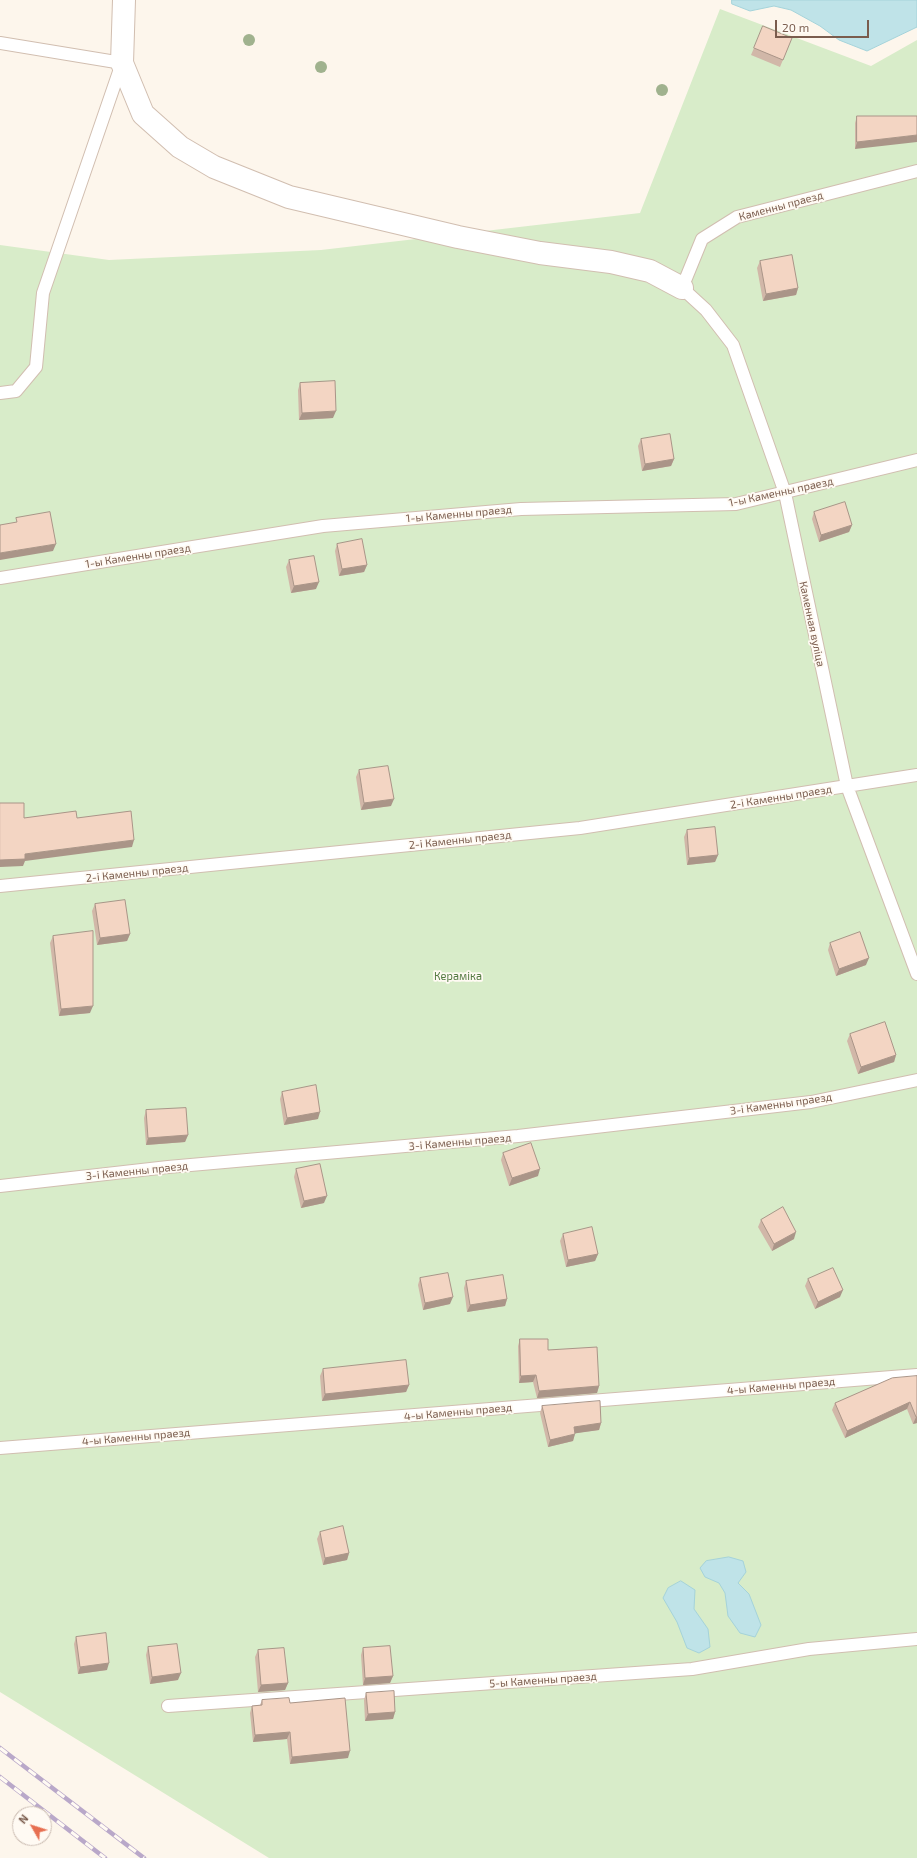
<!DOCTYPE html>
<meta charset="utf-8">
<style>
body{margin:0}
#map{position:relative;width:917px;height:1858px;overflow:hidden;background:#fdf6ec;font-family:"Exo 2",sans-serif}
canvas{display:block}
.north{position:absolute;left:12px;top:1806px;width:40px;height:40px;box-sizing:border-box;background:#fffaf3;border:1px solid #cabbb1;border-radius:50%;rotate:309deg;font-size:11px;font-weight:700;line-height:16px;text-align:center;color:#7a5c4d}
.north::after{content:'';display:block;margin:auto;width:14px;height:18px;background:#e76f51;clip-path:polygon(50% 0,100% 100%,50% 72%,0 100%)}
.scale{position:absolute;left:775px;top:20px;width:94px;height:18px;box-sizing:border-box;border:2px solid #7a5c4d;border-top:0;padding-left:5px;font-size:12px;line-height:14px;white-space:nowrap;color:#7a5c4d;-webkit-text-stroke:3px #fffaf3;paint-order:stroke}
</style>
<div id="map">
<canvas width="917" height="1858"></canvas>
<div class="north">N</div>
<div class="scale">20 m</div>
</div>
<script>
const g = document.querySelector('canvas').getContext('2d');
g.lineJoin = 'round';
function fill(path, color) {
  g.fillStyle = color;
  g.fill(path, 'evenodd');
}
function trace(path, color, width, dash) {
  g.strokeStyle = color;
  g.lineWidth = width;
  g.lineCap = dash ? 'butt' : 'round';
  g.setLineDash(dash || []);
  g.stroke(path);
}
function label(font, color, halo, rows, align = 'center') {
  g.font = font + ' "Exo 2",sans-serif';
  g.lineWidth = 3.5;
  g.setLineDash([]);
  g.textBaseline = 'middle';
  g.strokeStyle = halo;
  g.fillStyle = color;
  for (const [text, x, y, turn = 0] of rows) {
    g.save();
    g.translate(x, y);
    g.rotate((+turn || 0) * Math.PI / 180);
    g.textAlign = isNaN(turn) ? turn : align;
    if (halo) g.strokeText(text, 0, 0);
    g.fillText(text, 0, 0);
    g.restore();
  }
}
fill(new Path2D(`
 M720,9L871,66L917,40V1858H269L0,1692V245L109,260L321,250L640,213Z`), '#d8ecc9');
const water = new Path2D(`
 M732,0H917V27L867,51L839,40L820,26L791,10L774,6L750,11L732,4Z
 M729,1557L743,1561L746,1572L738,1583L749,1594L761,1625L755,1637L740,1633L728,1616L725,1593L719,1583L705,1577L700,1568L706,1561Z
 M681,1581L695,1590L694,1609L708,1629L710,1647L699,1653L687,1648L677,1622L663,1598L668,1588Z`);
fill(water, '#bfe3e8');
trace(water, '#a5d3da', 1);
const lane = new Path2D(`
 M0,43L122,63L43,293L36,367L16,391L0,393
 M917,171L737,217L702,239L682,288L706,310L733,345L785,493L847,786L917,974
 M0,578L323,526L521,509L736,504L917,460
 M0,886L580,828L917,775
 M0,1186L168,1167L518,1136L811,1102L917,1080
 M0,1448L917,1375
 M168,1706L692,1669L809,1649L917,1639`);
const street = new Path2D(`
 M124,0L122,63L143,114L180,147L214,167L289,197L458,237L540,253L611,262L650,271L682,288`);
trace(lane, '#d1beb0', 14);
trace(street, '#d1beb0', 24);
trace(lane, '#fff', 12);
trace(street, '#fff', 22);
const rail = new Path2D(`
 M0,1748L144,1858
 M0,1777L105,1858`);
trace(rail, '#b9a8c9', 4.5);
trace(rail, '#fffaf3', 3, [9]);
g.fillStyle = '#a0b28e';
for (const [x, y] of [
 [249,40],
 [321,67],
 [662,90]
]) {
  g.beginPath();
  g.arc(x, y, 6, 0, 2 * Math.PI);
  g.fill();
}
fill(new Path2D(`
 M789,45L780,67L751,55L754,48Z
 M857,116H917L855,149V123Z
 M760,261L798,288L796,295L763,301L757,268Z
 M300,383L333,418L299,420L298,390Z
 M641,439L674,459L671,466L642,471L638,446Z
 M814,512L852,525L849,532L819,542L812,519Z
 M337,544L367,565L364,572L339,576L335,551Z
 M289,560L316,589L291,593L286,567Z
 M359,770L391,806L361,810L356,777Z
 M687,830L718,855L715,862L687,865L684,837Z
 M95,904L130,934L127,941L97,945L92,911Z
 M53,936L90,1013L59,1016L50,943Z
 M830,943L866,965L836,976L828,950Z
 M850,1034L896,1055L894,1062L858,1074L847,1041Z
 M282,1092L318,1119L284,1125L280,1099Z
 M146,1110L188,1135L185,1142L146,1145L144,1118Z
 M503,1153L538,1176L509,1186L501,1160Z
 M296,1169L324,1203L301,1208L294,1177Z
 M761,1220L794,1239L772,1251L758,1227Z
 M563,1234L598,1254L595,1261L566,1267L560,1241Z
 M420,1278L450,1304L423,1310L418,1285Z
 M808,1279L840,1297L815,1309L805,1286Z
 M466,1281L507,1299L505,1306L467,1312L464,1288Z
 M520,1339L548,1350L599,1386L597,1393L537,1398L533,1382L519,1383L518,1346Z
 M323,1369L409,1385L406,1392L322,1401L320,1376Z
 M917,1376V1423L913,1424L907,1409L845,1438L832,1410L835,1403Z
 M542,1406L601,1423L599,1430L575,1433L573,1441L548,1447L540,1413Z
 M320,1532L349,1553L347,1560L323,1565L317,1539Z
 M76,1637L107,1670L78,1674L74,1644Z
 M148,1647L178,1680L150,1684L146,1655Z
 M363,1648L393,1676L390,1683L363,1685L361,1655Z
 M258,1650L288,1683L285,1690L258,1692L255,1657Z
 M366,1693L395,1712L393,1719L365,1721L364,1700Z
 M262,1700L290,1703L348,1758L290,1764L287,1739L253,1742L250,1713L252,1706L260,1705Z`), '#d1b7a8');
fill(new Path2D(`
 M917,135V142L855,149L857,142Z
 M798,288L796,295L763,301L766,294Z
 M336,411L333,418L299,420L302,413Z
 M674,459L671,466L642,471L645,464Z
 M852,525L849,532L819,542L821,535Z
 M56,544L53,551L0,560V553Z
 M367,565L364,572L339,576L342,569Z
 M319,582L316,589L291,593L294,586Z
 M394,799L391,806L361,810L364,803Z
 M134,840L132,847L25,861L23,866L0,867V860L25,854Z
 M718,855L715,862L687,865L689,858Z
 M130,934L127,941L97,945L100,938Z
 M869,958L866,965L836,976L839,969Z
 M93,1006L90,1013L59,1016L61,1009Z
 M896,1055L894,1062L858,1074L861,1067Z
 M320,1112L318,1119L284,1125L287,1118Z
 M188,1135L185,1142L146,1145L148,1138Z
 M540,1169L538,1176L509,1186L512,1178Z
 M327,1196L324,1203L301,1208L304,1201Z
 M796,1232L794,1239L772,1251L774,1244Z
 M598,1254L595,1261L566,1267L568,1260Z
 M843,1290L840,1297L815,1309L818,1302Z
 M453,1297L450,1304L423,1310L425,1303Z
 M507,1299L505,1306L467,1312L470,1305Z
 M536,1375L533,1382L519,1383L521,1376Z
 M409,1385L406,1392L322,1401L325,1394Z
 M599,1386L597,1393L537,1398L539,1391Z
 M910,1402L907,1409L845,1438L847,1431Z
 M916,1417H917V1423L913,1424Z
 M601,1423L599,1430L571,1434L574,1427Z
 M575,1434L573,1441L548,1447L550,1440Z
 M349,1553L347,1560L323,1565L325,1558Z
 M109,1663L107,1670L78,1674L80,1667Z
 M181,1673L178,1680L150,1684L152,1677Z
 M393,1676L390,1683L363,1685L365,1678Z
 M288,1683L285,1690L258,1692L261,1685Z
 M395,1712L393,1719L365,1721L368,1714Z
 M290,1732L287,1739L253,1742L255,1735Z
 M350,1751L348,1758L290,1764L292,1757Z`), '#aa9588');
const building = new Path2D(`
 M763,26L792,38L783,60L754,48Z
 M857,116H917V135L857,142Z
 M792,255L798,288L766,294L760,261Z
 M335,381L336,411L302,413L300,383Z
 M670,434L674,459L645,464L641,439Z
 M845,502L852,525L821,535L814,512Z
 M50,512L56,544L0,553V525L17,522L16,518Z
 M362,539L367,565L342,569L337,544Z
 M314,556L319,582L294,586L289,560Z
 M388,766L394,799L364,803L359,770Z
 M0,803H24V818L76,811L77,818L131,811L134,840L25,854V859L0,860Z
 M715,827L718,855L689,858L687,830Z
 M125,900L130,934L100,938L95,904Z
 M93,931V1006L61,1009L53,936Z
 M860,932L869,958L839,969L830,943Z
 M885,1022L896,1055L861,1067L850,1034Z
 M316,1085L320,1112L287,1118L282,1092Z
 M186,1108L188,1135L148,1138L146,1110Z
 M531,1143L540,1169L512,1178L503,1153Z
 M320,1164L327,1196L304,1201L296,1169Z
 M783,1207L796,1232L774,1244L761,1220Z
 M592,1227L598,1254L568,1260L563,1234Z
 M833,1268L843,1290L818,1302L808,1279Z
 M448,1273L453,1297L425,1303L420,1278Z
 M503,1275L507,1299L470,1305L466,1281Z
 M520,1339H548V1350L597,1347L599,1386L539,1391L536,1375L521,1376Z
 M406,1360L409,1385L325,1394L323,1369Z
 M917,1376V1417H916L910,1402L847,1431L835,1403L892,1378Z
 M600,1401L601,1423L574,1427L575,1434L550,1440L542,1406Z
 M343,1526L349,1553L325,1558L320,1532Z
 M106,1633L109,1663L80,1667L76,1637Z
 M177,1644L181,1673L152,1677L148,1647Z
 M390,1646L393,1676L365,1678L363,1648Z
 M284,1648L288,1683L261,1685L258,1650Z
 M394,1691L395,1712L368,1714L366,1693Z
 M289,1698L290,1703L345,1698L350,1751L292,1757L290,1732L255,1735L252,1706L262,1705V1700Z`);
fill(building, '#f3d5c3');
trace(building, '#aa9588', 1);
label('11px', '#7a5c4d', '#fffaf3', [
 ["Каменны праезд",781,206,-15],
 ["1-ы Каменны праезд",781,492,-12],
 ["1-ы Каменны праезд",459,514,-5],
 ["1-ы Каменны праезд",138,556,-9],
 ["Каменная вуліца",812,624,78],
 ["2-і Каменны праезд",781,797,-9],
 ["2-і Каменны праезд",460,840,-6],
 ["2-і Каменны праезд",137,873,-6],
 ["3-і Каменны праезд",781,1104,-8],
 ["3-і Каменны праезд",460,1142,-5],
 ["3-і Каменны праезд",137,1171,-6],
 ["4-ы Каменны праезд",781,1386,-5],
 ["4-ы Каменны праезд",458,1412,-5],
 ["4-ы Каменны праезд",136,1437,-5],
 ["5-ы Каменны праезд",543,1680,-4]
]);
label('11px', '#537a41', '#fffaf3', [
 ["Кераміка",458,976]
]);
</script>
